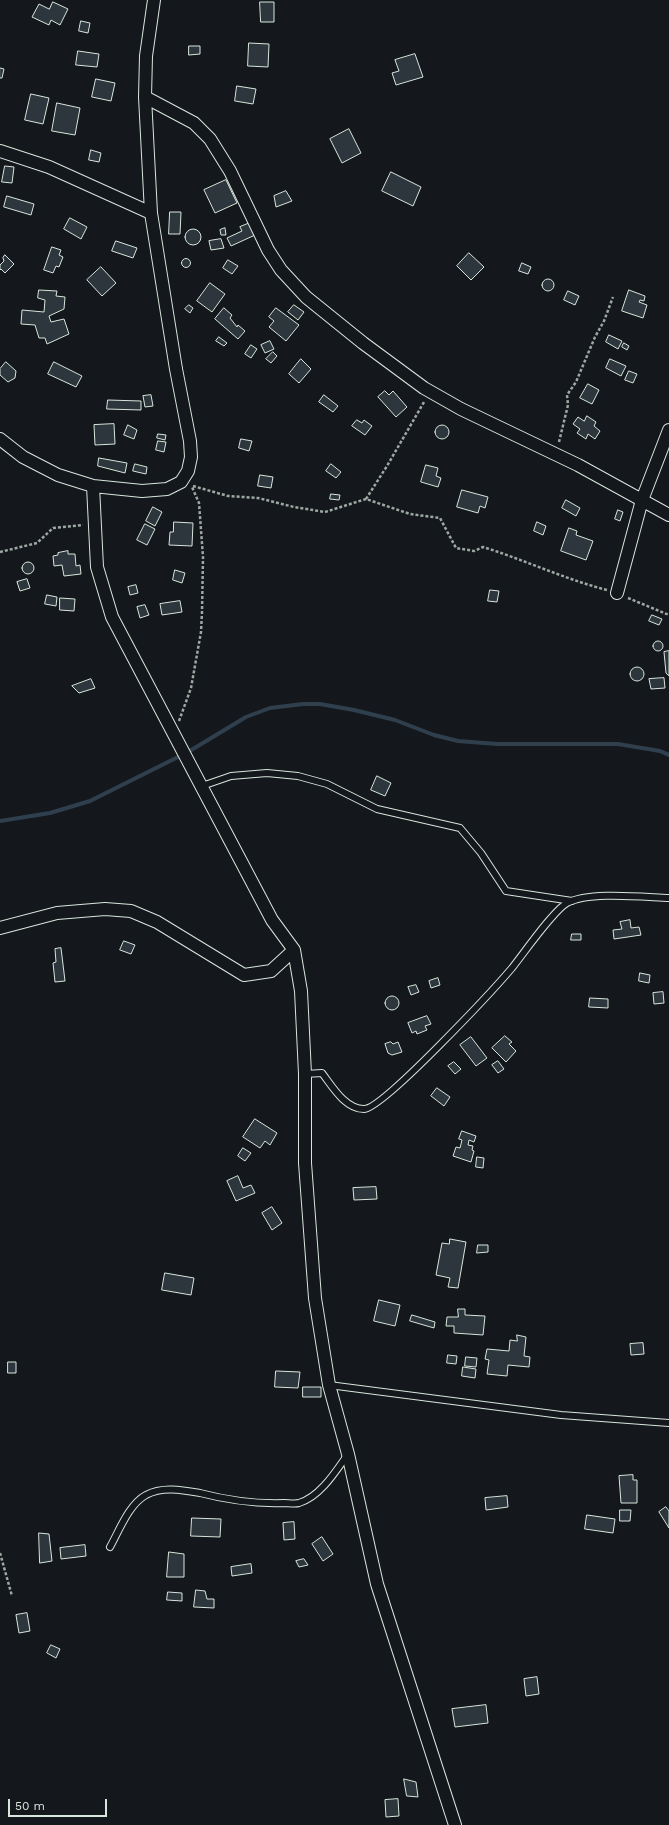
<!DOCTYPE html>
<style>
body{margin:0}
#map{position:relative;width:669px;height:1825px;overflow:hidden;background:#14181c;font-family:"Work Sans",sans-serif}
canvas{display:block}
.scale{position:absolute;left:8px;top:1799px;width:99px;height:18px;box-sizing:border-box;border:2px solid #d8e6dc;border-top:0;padding-left:5px;font-size:12px;line-height:14px;white-space:nowrap;color:#d8e6dc;-webkit-text-stroke:3px #14181c;paint-order:stroke}
</style>
<div id="map">
<canvas width="669" height="1825"></canvas>
<div class="scale">50 m</div>
</div>
<script>
const g = document.querySelector('canvas').getContext('2d');
g.lineJoin = 'round';
function trace(path, color, width, dash) {
  g.strokeStyle = color;
  g.lineWidth = width;
  g.lineCap = dash ? 'butt' : 'round';
  g.setLineDash(dash || []);
  g.stroke(path);
}
function fill(path, color) {
  g.fillStyle = color;
  g.fill(path, 'evenodd');
}
trace(new Path2D(`
 M0,821L50,813L90,801L188,752L246,717L270,708L303,704H320L354,710L395,720L434,735L458,741L497,744H618L660,751L669,755`), '#2f3f4d', 4);
const building = new Path2D(`
 M53,2L68,9L60,25L51,20L49,25L32,17L39,4L49,9Z
 M260,2H274V22H261Z
 M81,21L90,23L88,33L79,31Z
 M249,43L269,44L268,67L248,66Z
 M189,46H200V54L189,55Z
 M78,51L99,54L97,67L76,65Z
 M415,54L423,77L396,85L392,73L399,71L395,60Z
 M0,68L4,69L2,78H0Z
 M96,79L115,83L111,101L92,97Z
 M237,86L256,89L253,104L235,101Z
 M31,94L49,98L43,124L25,120Z
 M57,103L80,108L75,135L52,131Z
 M349,129L361,153L342,163L330,139Z
 M91,150L101,153L99,162L89,160Z
 M5,166L14,167L12,183L2,182Z
 M391,172L421,187L413,206L382,191Z
 M226,180L237,203L215,213L204,190Z
 M286,191L292,201L276,207L274,196Z
 M7,196L34,204L31,215L4,207Z
 M170,212H181L180,234H169Z
 M70,218L87,227L81,239L64,229Z
 M250,223L255,235L231,246L227,238L242,231L240,227Z
 M225,228L226,235H221L220,230Z
 M185 237a8 8 0 1 1 16 0a8 8 0 1 1-16 0Z
 M221,239L224,248L211,250L209,241Z
 M116,241L137,248L133,258L112,251Z
 M52,247L61,250L59,255L63,257L59,267L56,266L53,273L44,270Z
 M469,253L484,267L471,280L457,266Z
 M5,255L14,264L5,273L1,269L0,270V265L4,261L3,258Z
 M181.5 263a4.5 4.5 0 1 1 9 0a4.5 4.5 0 1 1-9 0Z
 M228,260L238,266L232,274L223,268Z
 M522,263L531,267L528,274L519,271Z
 M101,267L116,283L102,296L87,280Z
 M542 285a6 6 0 1 1 12 0a6 6 0 1 1-12 0Z
 M210,283L225,294L212,312L197,301Z
 M39,290L57,291L56,296L65,297L64,309L49,316L51,322L64,319L69,334L47,344L45,338H39L35,325L21,324L22,310L44,312L45,300L38,298Z
 M629,290L645,296L644,301L640,300L639,302L647,305L643,318L622,311Z
 M568,291L579,296L575,305L564,300Z
 M189,305L193,308L190,313L185,309Z
 M294,305L304,312L298,320L288,312Z
 M224,308L232,315L230,318L237,327L238,325L245,331L238,339L215,319Z
 M276,308L299,325L286,341L269,327L274,321L269,317Z
 M609,335L622,341L618,349L606,342Z
 M219,337L227,343L224,346L216,341Z
 M270,341L274,349L265,353L261,345Z
 M624,343L629,346L627,350L622,347Z
 M251,345L257,349L251,358L245,354Z
 M273,352L277,356L271,363L266,359Z
 M301,359L311,369L299,383L289,374Z
 M610,359L626,366L621,376L606,368Z
 M6,362L16,371L15,378L8,382L0,375V369Z
 M54,362L82,376L76,387L48,374Z
 M629,371L637,374L633,383L625,380Z
 M588,384L599,390L592,404L580,398Z
 M385,391L389,395L393,391L407,407L396,417L378,397Z
 M151,395L153,406L145,407L143,396Z
 M324,395L338,406L333,412L319,402Z
 M108,400L141,401V410L107,409Z
 M587,416L596,422L594,426L600,431L595,439L588,434L586,439L577,433L580,429L573,424L578,417L584,421Z
 M357,420L362,423L364,420L372,426L365,435L352,426Z
 M114,424L115,444L95,445L94,425Z
 M128,425L137,430L134,439L124,435Z
 M435 432a7 7 0 1 1 14 0a7 7 0 1 1-14 0Z
 M158,434L166,435L165,440L157,438Z
 M241,439L252,441L249,451L239,448Z
 M158,441L166,442L164,452L156,450Z
 M99,458L127,463L125,473L98,466Z
 M135,464L147,467L146,474L133,471Z
 M331,464L341,472L336,478L326,471Z
 M426,465L438,468L436,476L441,478L438,487L421,482Z
 M260,475L273,477L271,488L258,486Z
 M462,490L488,497L485,508L480,506L478,513L457,507Z
 M331,494L340,495L339,500L330,499Z
 M566,500L580,508L576,516L562,508Z
 M153,507L162,512L155,526L146,521Z
 M618,510L623,512L620,521L615,519Z
 M174,522L193,523L192,546L169,545L170,532H173Z
 M537,522L546,526L543,535L534,531Z
 M145,524L155,529L147,545L137,540Z
 M569,528L577,531L576,535L593,541L586,560L561,551Z
 M68,551V554H75L76,566L80,565L81,574L64,576L62,565L54,566L53,556L58,555V553Z
 M22 568a6 6 0 1 1 12 0a6 6 0 1 1-12 0Z
 M175,570L185,573L182,583L173,580Z
 M27,579L30,588L20,591L17,582Z
 M136,585L138,593L130,595L128,587Z
 M490,590L499,591L497,602L488,601Z
 M47,595L57,597L56,606L45,604Z
 M60,598L75,599L74,611L60,610Z
 M180,601L182,612L162,615L160,604Z
 M145,605L149,615L140,618L137,607Z
 M652,615L662,619L659,625L649,621Z
 M653 646a5 5 0 1 1 10 0a5 5 0 1 1-10 0Z
 M669,651V676L666,673L664,652Z
 M630 674a7 7 0 1 1 14 0a7 7 0 1 1-14 0Z
 M664,678L665,688L651,689L649,679Z
 M91,679L95,688L79,693L72,686Z
 M377,776L391,783L385,796L371,790Z
 M630,920L631,928L639,927L641,935L614,939L613,930L622,929L620,922Z
 M572,934H581V940H571Z
 M124,941L135,945L131,954L120,950Z
 M61,948L65,981L55,982L53,963L56,962L55,949Z
 M640,973L650,975L649,983L639,981Z
 M438,978L440,985L431,988L429,981Z
 M416,985L419,992L411,995L408,987Z
 M663,992L664,1003L654,1004L653,993Z
 M385 1003a7 7 0 1 1 14 0a7 7 0 1 1-14 0Z
 M590,998L608,999V1008L589,1007Z
 M427,1016L431,1024L425,1026L427,1030L417,1034L416,1031L412,1033L408,1023Z
 M505,1036L512,1042L509,1044L516,1051L506,1062L492,1048Z
 M471,1037L487,1058L476,1066L460,1045Z
 M391,1042L393,1044L398,1042L402,1052L392,1055L388,1053L385,1044Z
 M498,1061L504,1069L498,1073L492,1065Z
 M454,1062L461,1069L455,1074L448,1066Z
 M437,1088L450,1097L444,1106L431,1096Z
 M255,1119L277,1133L270,1145L265,1141L260,1148L243,1137Z
 M462,1131L476,1136L474,1142L469,1140L468,1145L473,1146L472,1150L474,1151L471,1162L453,1156L456,1147L460,1148L462,1140L459,1139Z
 M243,1148L251,1153L245,1161L238,1156Z
 M477,1157L484,1158L483,1168L476,1167Z
 M238,1176L243,1188L251,1185L255,1193L236,1201L227,1181Z
 M376,1187L377,1199L354,1200L353,1188Z
 M272,1207L282,1223L272,1230L262,1213Z
 M450,1239L466,1242L458,1288L448,1287L450,1278L436,1275L442,1243L449,1244Z
 M478,1245H488V1252L477,1253Z
 M165,1273L194,1278L191,1295L162,1290Z
 M379,1300L400,1305L395,1326L374,1321Z
 M458,1309H465V1315L485,1316L483,1335L454,1333V1326H446L447,1317H458Z
 M412,1315L435,1322L434,1328L410,1321Z
 M517,1335L526,1337L524,1356L530,1357L529,1367L508,1365L507,1376L487,1374L489,1360L485,1359L487,1349L509,1351L510,1340L517,1341Z
 M643,1343L644,1354L631,1355L630,1344Z
 M448,1355L457,1356L456,1364L447,1363Z
 M466,1357L477,1358L476,1367L465,1366Z
 M8,1362H16V1373H8Z
 M463,1367L476,1369L475,1378L462,1376Z
 M276,1371L300,1372L298,1388L275,1387Z
 M303,1387H321V1397H303Z
 M633,1475V1480H637V1503H621L619,1476Z
 M507,1496L508,1507L486,1510L485,1498Z
 M666,1507L669,1511V1528L659,1512Z
 M620,1510H631L630,1521H620Z
 M587,1515L615,1519L613,1533L585,1529Z
 M192,1518L221,1519L220,1537L191,1536Z
 M294,1522L295,1539L284,1540L283,1523Z
 M39,1533L49,1534L52,1561L40,1563Z
 M322,1537L333,1554L323,1561L312,1544Z
 M85,1545L86,1556L61,1559L60,1548Z
 M169,1552L184,1554V1577H167Z
 M304,1559L308,1565L299,1567L296,1561Z
 M251,1564L252,1573L232,1576L231,1567Z
 M196,1590L205,1591L207,1599H214V1608L194,1607Z
 M168,1592L182,1593V1601L167,1600Z
 M27,1613L30,1631L19,1633L16,1615Z
 M51,1645L60,1649L56,1658L47,1653Z
 M537,1677L539,1694L526,1696L524,1679Z
 M486,1705L488,1723L455,1727L452,1709Z
 M404,1779L416,1782L418,1797L407,1796Z
 M398,1799L399,1816L386,1817L385,1800Z`);
fill(building, '#2c363c');
trace(building, '#d8e6dc', 1);
const service = new Path2D(`
 M202,786L231,776L267,773L298,776L327,784L377,809L460,828L481,853L506,891L572,901
 M305,1074L322,1073C332,1086 345,1109 364,1109C383,1109 495,988 512,968C524,953 553,911 567,903C589,891 643,897 669,898
 M329,1385L561,1415L669,1423
 M110,1547C119,1531 129,1504 146,1495C162,1486 183,1490 200,1493C227,1500 255,1504 284,1503C288,1503 295,1504 299,1503C320,1497 336,1471 348,1454`);
const minor = new Path2D(`
 M145,97L194,123L210,139L230,171L268,250L281,270L306,297L363,343L424,388L461,409L578,465L669,515
 M0,151L49,167L151,213
 M0,439L23,457L58,475L93,486L142,491L167,489L181,482L188,471L191,457L190,441L176,369L151,213L145,97L146,56L154,0
 M93,486L97,567L112,617L272,920L294,950L301,991L305,1074V1163L315,1298L329,1385L348,1454L377,1584L455,1825
 M617,593L642,500L669,430
 M0,928L57,913L105,909L131,911L157,922L244,975L271,971L294,950`);
trace(service, '#d8e6dc', 8);
trace(minor, '#d8e6dc', 14);
trace(new Path2D(`
 M559,442L568,405L567,395L576,382L595,337L604,321L613,297
 M193,486L228,496L258,498L294,507L325,512L366,499L410,514L440,518L456,548L474,551L483,547C525,560 564,579 607,590
 M366,499L387,466L424,402
 M0,552L37,543L53,528L83,525
 M628,598L669,615
 M179,721L191,688L201,632L202,612L203,557L199,503L192,487
 M0,1553L12,1596`), '#9da8a2', 2.5, [3, 2]);
trace(service, '#14181c', 6);
trace(minor, '#14181c', 12);
</script>
